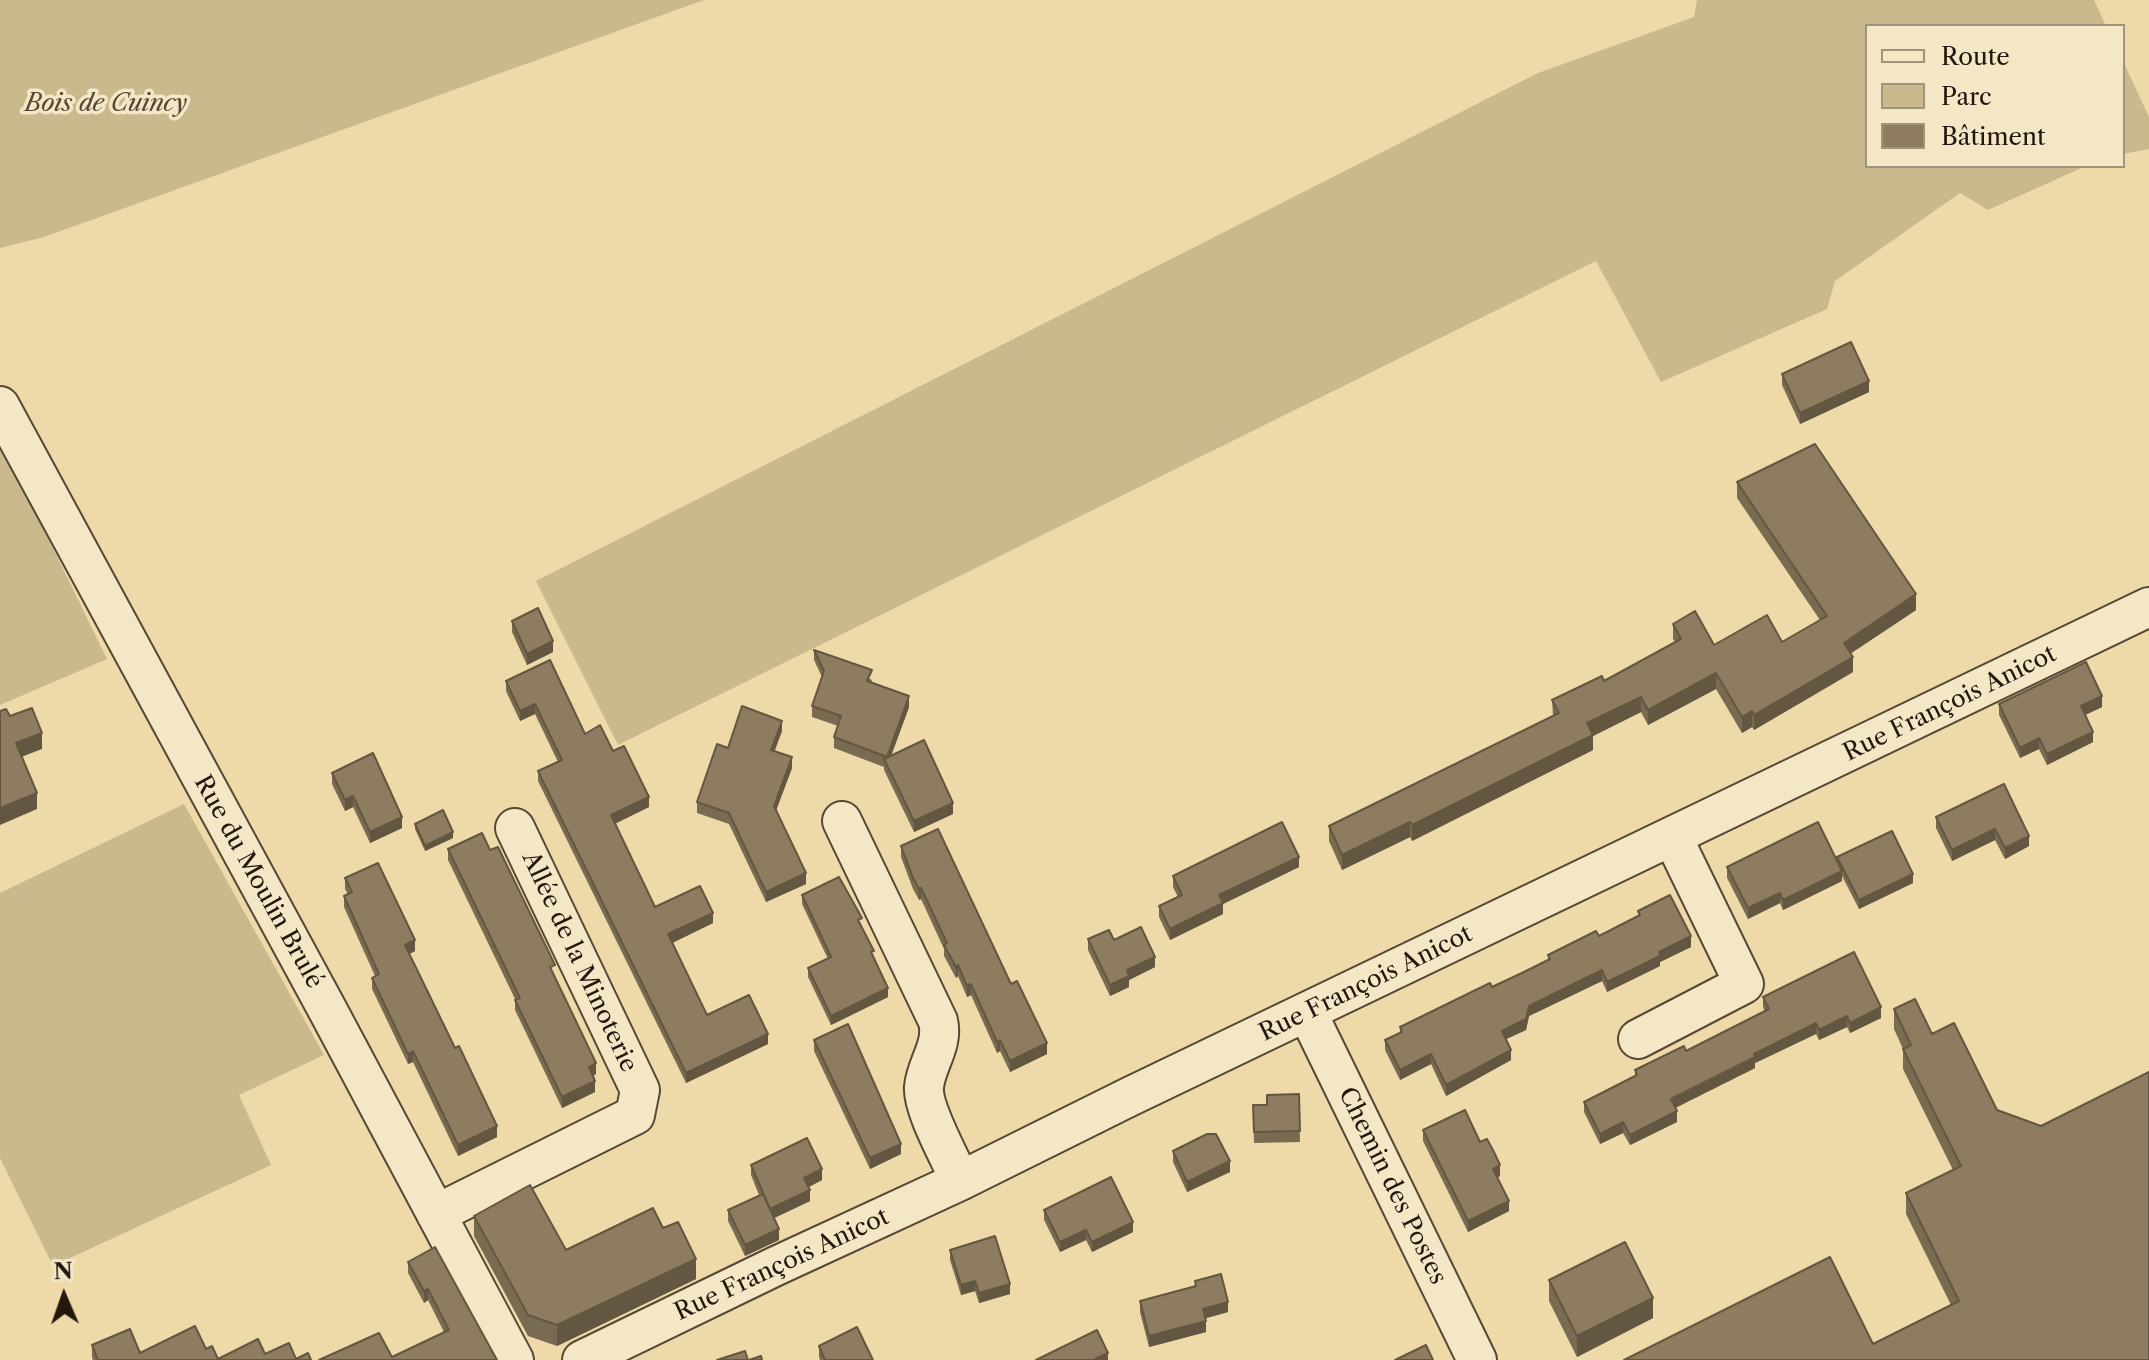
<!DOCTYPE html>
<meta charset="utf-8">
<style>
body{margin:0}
#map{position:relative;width:2149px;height:1360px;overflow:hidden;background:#eddaa8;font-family:"Libre Caslon Text",serif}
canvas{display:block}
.legend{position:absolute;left:1865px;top:24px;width:260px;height:144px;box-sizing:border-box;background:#f3e7c6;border:2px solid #a0947d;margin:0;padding:10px 14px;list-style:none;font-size:24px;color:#241710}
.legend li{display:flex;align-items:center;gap:16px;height:40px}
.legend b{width:40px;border:2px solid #a0947d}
.north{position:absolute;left:24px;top:1256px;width:80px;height:80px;-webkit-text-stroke:6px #f3e7c6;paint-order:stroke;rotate:358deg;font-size:22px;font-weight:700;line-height:32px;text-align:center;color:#241710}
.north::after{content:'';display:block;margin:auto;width:28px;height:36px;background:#241710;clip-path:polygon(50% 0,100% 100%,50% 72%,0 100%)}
</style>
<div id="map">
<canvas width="2149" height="1360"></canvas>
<ul class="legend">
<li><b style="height:10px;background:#f3e7c6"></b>Route</li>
<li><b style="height:22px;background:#cbb98e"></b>Parc</li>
<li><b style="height:22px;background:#8d7c5f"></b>Bâtiment</li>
</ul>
<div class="north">N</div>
</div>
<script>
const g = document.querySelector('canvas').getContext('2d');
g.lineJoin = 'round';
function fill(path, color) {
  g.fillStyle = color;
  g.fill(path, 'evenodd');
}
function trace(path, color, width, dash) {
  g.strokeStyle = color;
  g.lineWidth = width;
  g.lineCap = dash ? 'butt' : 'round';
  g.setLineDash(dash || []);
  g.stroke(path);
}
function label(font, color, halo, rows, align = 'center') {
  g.font = font + ' "Libre Caslon Text",serif';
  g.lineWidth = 7;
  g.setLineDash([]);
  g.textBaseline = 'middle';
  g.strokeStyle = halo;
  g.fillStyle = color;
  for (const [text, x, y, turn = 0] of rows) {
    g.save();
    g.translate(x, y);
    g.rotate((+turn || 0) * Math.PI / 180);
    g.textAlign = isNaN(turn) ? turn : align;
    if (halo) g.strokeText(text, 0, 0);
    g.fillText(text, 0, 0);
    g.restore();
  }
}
fill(new Path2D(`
 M0,0H704L44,237L0,248Z
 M1697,0H2094L2106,26H1867V166H2086L1988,210L1960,193L1835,281L1827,309L1661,382L1596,261L618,745L536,581L1538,73L1694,17Z
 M2123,61L2149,117V149L2123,154Z
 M0,447L11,462L107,659L0,705Z
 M184,804L324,1055L239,1095L271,1165L53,1266L0,1158V893Z`), '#cbb98e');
const minor = new Path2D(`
 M0,406L326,1007L514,1360
 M842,821L938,1021C944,1045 926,1064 924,1087C922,1109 951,1159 960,1181
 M1307,1012L1477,1360
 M1638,1039L1744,984L1673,838
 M436,1214L635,1115L640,1090L515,828
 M582,1360L776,1266L960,1181L1129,1097L2149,607`);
trace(minor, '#564836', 42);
trace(minor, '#f3e7c6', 38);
fill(new Path2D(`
 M1782,374L1869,392L1800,424L1782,385Z
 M1737,482L1916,610L1851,653L1853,672L1754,730L1752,727L1742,733L1716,689L1648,725L1641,712L1593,736V750L1412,841L1410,837L1342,870L1329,841V826L1553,716L1552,700L1604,681L1675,642L1673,639V624L1714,645L1782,642L1820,620L1737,498Z
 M512,621L553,652L527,665L512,632Z
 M814,650L872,680L871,683L909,707L891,756L953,814L914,832L884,770V767L834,748V737L838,726L812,717V706L822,677L814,660Z
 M506,681L613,751L649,807L615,824L655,907L713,923L672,943L707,1015L768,1044L686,1083L538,781V771L558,762L535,714L520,721L506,691Z
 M1999,704L2102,707L2085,715L2093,742L2047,765L2039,749L2020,758L1999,715Z
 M782,731L774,751L792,768L776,810L806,884L766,902L729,824L697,813V802L728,748Z
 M332,773L402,828L370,843L353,807L345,811L332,784Z
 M2004,784L2029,846L2005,859L1995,840L1952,861L1936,828V817Z
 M415,824L453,838L425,851L415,829Z
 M901,846L1011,984L1047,1054L1010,1072L1000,1051L997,1053L971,995L967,997L958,976L956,978L944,956V949L921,899L919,900L913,889L901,857Z
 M448,849L555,976L596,1074L593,1076L595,1092L562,1108L515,1010V999L448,860Z
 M1837,857L1913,883L1859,909L1842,876V881L1783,910L1780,903L1748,919L1727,878V867L1837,861Z
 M1299,867L1223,904V914L1170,940L1159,917V906L1178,897L1173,887V876Z
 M345,878L415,951L409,954L497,1137L458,1156L413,1062L408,1064L372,989V978L375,976L344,907V896L348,894L345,889Z
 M802,895L862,927L888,997L831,1025L808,977V968L828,959L802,904Z
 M1638,911L1691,947L1660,962V966L1607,992L1602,981L1529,1016L1526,1030L1506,1039L1511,1060L1446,1096L1431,1064L1400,1080L1385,1050V1040L1400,1033V1027L1492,987L1548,960V955L1599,936L1638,916Z
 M1088,939L1114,940L1155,967L1129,980V987L1110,996L1088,950Z
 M1763,997L1881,1018L1850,1033L1847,1027L1819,1040L1816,1034L1755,1063V1068L1675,1108L1677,1122L1630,1145L1623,1133L1600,1144L1584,1112V1102L1635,1077V1070L1686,1051L1765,1012L1763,1007Z
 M1894,1009L1932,1034L1997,1110L2149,1360L1873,1344L1951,1305L1906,1214V1193L1953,1170L1903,1069V1049L1894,1029Z
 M814,1040L901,1154L870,1169L814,1051Z
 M1299,1094L1300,1142L1254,1143L1253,1105H1267Z
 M1423,1130L1480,1142L1500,1176L1498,1177L1509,1211L1468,1232L1423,1141Z
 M1173,1151L1230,1172L1187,1192L1173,1162Z
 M751,1165L822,1180L809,1187L810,1201L774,1218L779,1240L745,1256L728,1221V1210L759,1195L751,1175Z
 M1044,1210L1133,1232L1092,1252L1086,1240L1060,1252L1044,1220Z
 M474,1216L566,1250L663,1228L696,1279L557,1346L528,1336L474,1236Z
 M950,1250L1010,1294L979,1303L975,1291L961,1295L950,1260Z
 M408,1262L497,1360L392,1357L444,1332L428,1300L424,1303L408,1273Z
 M1549,1280L1653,1318L1577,1357L1549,1301Z
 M1195,1281L1228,1312L1206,1318V1332L1149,1347L1140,1312V1301L1195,1286Z
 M92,1345L140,1353L206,1349L218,1359L265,1354L311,1360H93L92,1357Z
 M819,1346L873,1360H820L819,1357Z`), '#796b52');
fill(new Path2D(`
 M1869,381V392L1800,424V413Z
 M1916,594V610L1844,658V643Z
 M553,641V652L527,665V654Z
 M1853,657V672L1754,730V715Z
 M1716,673V689L1648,725V710Z
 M909,696V707L887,767V757Z
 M2102,696V707L2081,717V706Z
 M1641,697V712L1593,736V750L1412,841V825L1587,723Z
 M535,704V714L520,721V711Z
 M1752,711V727L1742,733V717Z
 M782,721V731L771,761V750Z
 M2093,732V742L2047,765V754Z
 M42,733V749L16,759V743Z
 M2039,738V749L2020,758V748Z
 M792,757V768L774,816V806Z
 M37,793V809L0,825V808Z
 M353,796V807L345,811V800Z
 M649,797V807L611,825V815Z
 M953,803V814L914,832V821Z
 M402,817V828L370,843V832Z
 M1410,822V837L1342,870V855Z
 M1995,829V840L1952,861V850Z
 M453,832V838L425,851V846Z
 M2029,836V846L2005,859V848Z
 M1299,857V867L1223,904V914L1170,940V929L1219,895Z
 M1842,871V881L1783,910V900Z
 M806,873V884L766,902V892Z
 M1913,874V883L1859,909V900Z
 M921,888V899L919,900V889Z
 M1780,893V903L1748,919V908Z
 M713,913V923L668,945V934Z
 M1691,936V947L1660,962V966L1607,992V982L1659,952Z
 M415,940V951L405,956V945Z
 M1155,957V967L1129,980V987L1110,996V985L1127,970Z
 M958,965V976L956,978V967Z
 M1602,970V981L1529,1016L1526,1030L1502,1041V1031L1529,1006Z
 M971,984V995L967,997V986Z
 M888,988V997L831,1025V1016Z
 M1881,1007V1018L1850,1033V1023Z
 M1847,1016V1027L1819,1040V1030Z
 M1816,1023V1034L1755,1063V1068L1671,1110V1099L1754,1054Z
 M768,1034V1044L686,1083V1073Z
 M1000,1040V1051L997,1053V1042Z
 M1047,1043V1054L1010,1072V1061Z
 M1511,1050V1060L1446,1096V1085Z
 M413,1051V1062L408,1064V1054Z
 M1431,1054V1064L1400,1080V1070Z
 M596,1063V1074L589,1078V1067Z
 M595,1081V1092L562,1108V1097Z
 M1677,1111V1122L1630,1145V1135Z
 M1623,1122V1133L1600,1144V1134Z
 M497,1126V1137L458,1156V1145Z
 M901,1144V1154L870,1169V1158Z
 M1230,1161V1172L1187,1192V1182Z
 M1500,1165V1176L1493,1180V1169Z
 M822,1169V1180L804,1189V1178Z
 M810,1190V1201L770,1220V1209Z
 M1509,1201V1211L1468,1232V1221Z
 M1133,1222V1232L1092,1252V1242Z
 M779,1229V1240L745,1256V1245Z
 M1086,1230V1240L1060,1252V1242Z
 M696,1259V1279L557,1346V1325Z
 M975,1281V1291L961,1295V1285Z
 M1010,1284V1294L979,1303V1293Z
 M428,1289V1300L424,1303V1291Z
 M1653,1298V1318L1577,1357V1336Z
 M1228,1302V1312L1203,1319V1309Z
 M1206,1321V1332L1149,1347V1336Z
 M1108,1353V1360H1095V1359Z`), '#635742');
const building = new Path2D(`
 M1851,342L1869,381L1800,413L1782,374Z
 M1815,444L1916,594L1844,643L1853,657L1754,715L1752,711L1742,717L1716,673L1648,710L1641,697L1587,723L1593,735L1412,825L1410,822L1342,855L1329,826L1559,713L1552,700L1602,676L1604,681L1681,639L1673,624L1695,611L1714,645L1767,615L1782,642L1827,616L1737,482Z
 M538,608L553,641L527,654L512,621Z
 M814,650L872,670L867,681L909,696L887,757L834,737L841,716L812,706L824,671Z
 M550,660L585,734L600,725L613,751L624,746L649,797L611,815L655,907L700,886L713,913L668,934L707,1015L749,995L768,1034L686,1073L538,771L562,760L535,704L520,711L506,681Z
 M2086,662L2102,696L2081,706L2093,732L2047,754L2039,738L2020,748L1999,704Z
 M742,706L782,721L771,750L792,757L774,806L806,873L766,892L729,813L697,802L717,744L728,748Z
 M32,708L42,733L16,743L37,793L0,808V711L6,709L10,716Z
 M924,740L953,803L914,821L884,759Z
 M373,753L402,817L370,832L353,796L345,800L332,773Z
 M2004,784L2029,836L2005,848L1995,829L1952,850L1936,817Z
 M443,810L453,832L425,846L415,824Z
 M1282,822L1299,857L1219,895L1223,903L1170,929L1159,906L1182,895L1173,876Z
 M1818,822L1842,871L1783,900L1780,893L1748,908L1727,867Z
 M938,829L1011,984L1017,981L1047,1043L1010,1061L1000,1040L997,1042L971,984L967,986L958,965L956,967L944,945L947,943L921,888L919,889L913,878L901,846Z
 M1892,831L1913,874L1859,900L1837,857Z
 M482,833L490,850L498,847L555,965L550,967L596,1063L589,1067L595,1081L562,1097L515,1000L520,998L448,849Z
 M378,863L415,940L405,945L455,1048L459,1046L497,1126L458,1145L413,1051L408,1054L372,978L379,974L344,896L352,892L345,878Z
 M839,877L862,918L858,920L874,951L871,952L888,988L831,1016L808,968L831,957L802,895Z
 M1670,895L1691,936L1659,952L1660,956L1607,982L1602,970L1529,1006L1526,1019L1502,1031L1511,1050L1446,1085L1431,1054L1400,1070L1385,1040L1402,1032L1400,1027L1490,983L1492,987L1524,972L1550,959L1548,955L1596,931L1599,936L1640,915L1638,911Z
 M1141,927L1155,957L1127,970L1129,976L1110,985L1088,939L1109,930L1114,940Z
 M1854,952L1881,1007L1850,1023L1847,1016L1819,1030L1816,1023L1754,1054L1755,1057L1671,1099L1677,1111L1630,1135L1623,1122L1600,1134L1584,1102L1637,1075L1635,1070L1684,1046L1686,1051L1769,1009L1763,997Z
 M1915,999L1932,1034L1954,1023L1997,1110L2041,1126L2149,1072V1360H1624L1830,1257L1873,1344L1959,1301L1906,1193L1961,1166L1903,1049L1911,1045L1894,1009Z
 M848,1024L901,1144L870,1158L814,1040Z
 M1299,1094L1300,1131L1254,1132L1253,1105H1267V1095Z
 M1465,1110L1480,1142L1487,1139L1494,1152L1500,1165L1493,1169L1509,1201L1468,1221L1423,1130Z
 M1207,1134H1216L1230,1161L1187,1182L1173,1151Z
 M807,1138L822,1169L804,1178L810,1190L770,1209L751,1165Z
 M1111,1177L1133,1222L1092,1242L1086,1230L1060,1242L1044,1210Z
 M530,1185L566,1250L653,1208L663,1228L678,1222L696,1259L557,1325L528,1315L474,1216Z
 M763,1194L779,1229L745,1245L728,1210Z
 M995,1236L1010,1284L979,1293L975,1281L961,1285L950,1250Z
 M1625,1242L1653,1298L1577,1336L1549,1280Z
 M435,1247L497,1360H319L379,1333L392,1357L449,1330L428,1289L424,1291L408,1262Z
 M1221,1274L1228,1302L1203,1309L1206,1321L1149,1336L1140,1301L1196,1286L1195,1281Z
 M195,1326L206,1349L212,1346L218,1359L258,1339L265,1354L289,1343L296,1359L308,1353L311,1360H98L92,1345L130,1329L140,1353Z
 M857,1327L873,1360H825L819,1346Z
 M1097,1330L1108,1353L1095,1359L1096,1360H1036Z
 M1426,1345L1433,1360H1395Z
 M745,1351L748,1360H717Z
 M761,1356L762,1360H749Z`);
fill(building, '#8d7c5f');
trace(building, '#635742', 2);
label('italic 24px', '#564836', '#f3e7c6', [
 ["Bois de Cuincy",106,104]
]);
label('24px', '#241710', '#f3e7c6', [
 ["Rue François Anicot",1950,704,-26],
 ["Rue du Moulin Brulé",258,882,61],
 ["Allée de la Minoterie",579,962,65],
 ["Rue François Anicot",1366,984,-26],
 ["Chemin des Postes",1392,1186,64],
 ["Rue François Anicot",782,1265,-25]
]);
</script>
